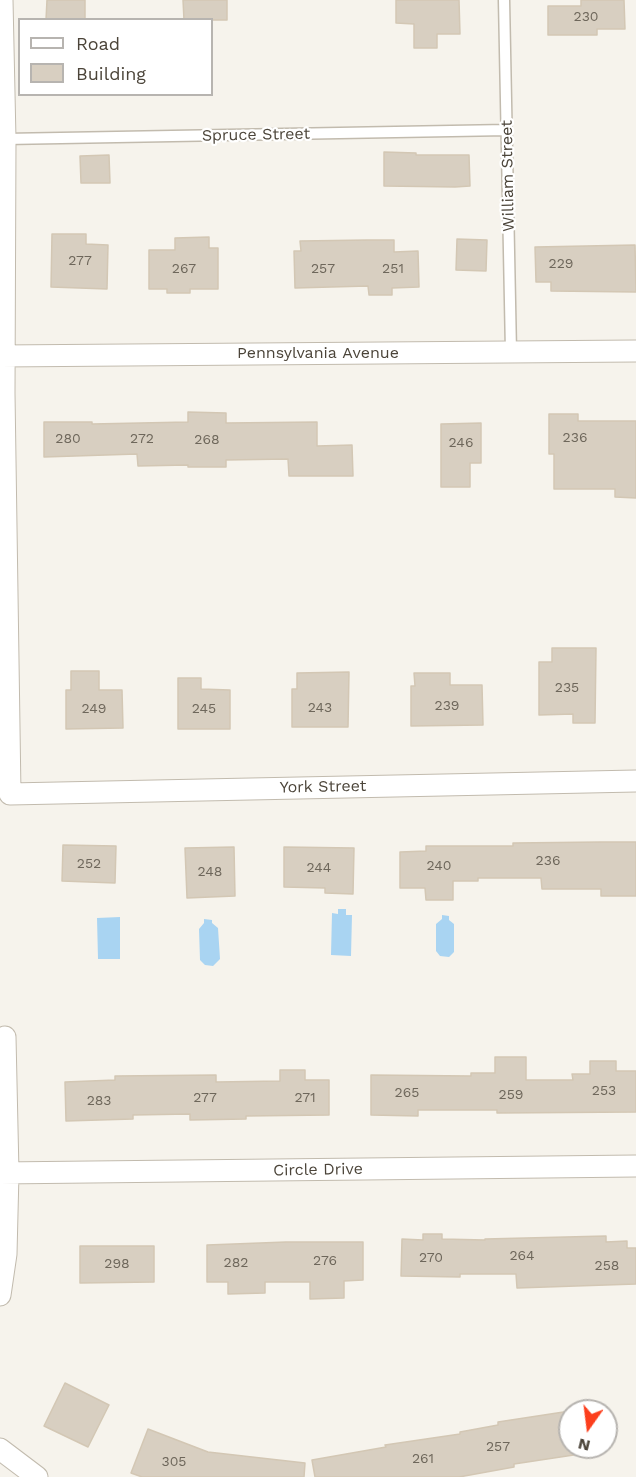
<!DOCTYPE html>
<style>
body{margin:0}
#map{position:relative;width:636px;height:1477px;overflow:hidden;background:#f6f3ec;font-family:"Work Sans",sans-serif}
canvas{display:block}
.legend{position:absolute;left:18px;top:18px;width:195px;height:78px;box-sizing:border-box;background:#fff;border:2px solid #b7b4b0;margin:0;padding:8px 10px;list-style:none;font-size:18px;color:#4b4439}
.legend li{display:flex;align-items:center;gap:12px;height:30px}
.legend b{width:30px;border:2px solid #b7b4b0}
.north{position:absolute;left:558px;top:1399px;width:60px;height:60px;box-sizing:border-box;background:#fff;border:2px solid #b7b4b0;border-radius:50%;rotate:194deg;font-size:16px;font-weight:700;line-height:24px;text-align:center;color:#4b4439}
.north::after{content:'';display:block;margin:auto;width:21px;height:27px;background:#fc3f1d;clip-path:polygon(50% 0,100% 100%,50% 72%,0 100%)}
</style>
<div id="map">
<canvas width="636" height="1477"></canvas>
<ul class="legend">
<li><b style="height:8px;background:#fff"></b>Road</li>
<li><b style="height:16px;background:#d8cfc1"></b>Building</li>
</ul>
<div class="north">N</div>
</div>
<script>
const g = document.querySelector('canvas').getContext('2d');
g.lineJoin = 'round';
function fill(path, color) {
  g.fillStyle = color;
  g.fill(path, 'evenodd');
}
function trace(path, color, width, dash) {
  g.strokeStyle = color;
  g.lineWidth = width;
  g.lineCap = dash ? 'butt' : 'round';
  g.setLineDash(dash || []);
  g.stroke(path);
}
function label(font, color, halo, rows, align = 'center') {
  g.font = font + ' "Work Sans",sans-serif';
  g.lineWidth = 4.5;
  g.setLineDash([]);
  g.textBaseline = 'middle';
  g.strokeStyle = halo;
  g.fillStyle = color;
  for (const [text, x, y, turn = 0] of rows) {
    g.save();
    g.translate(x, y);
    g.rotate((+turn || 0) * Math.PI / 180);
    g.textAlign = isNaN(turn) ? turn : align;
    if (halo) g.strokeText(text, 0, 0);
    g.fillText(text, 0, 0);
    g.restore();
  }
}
fill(new Path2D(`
 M338,909H346V915H352L351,956L331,955L332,913L338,914Z
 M442,915L449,916V920L454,924V952L449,957L440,956L436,951V924L442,919Z
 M120,917V959H98L97,918Z
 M204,919L212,920V923L218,928L220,959L213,966L205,965L200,960L199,929L204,923Z`), '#a9d4f2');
const building = new Path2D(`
 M47,0H85V20H46Z
 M183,0H227V20H184Z
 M396,0H459L460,34H437V48H414V24L396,23Z
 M581,0H624L625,29H597V35H548V6H581Z
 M384,152L416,153V155H469L470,186L455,187L384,186Z
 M109,155L110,183H81L80,156Z
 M52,234H86V244L108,245L107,289L51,287Z
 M209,237V248H218V289H190V293H167V289H149V250H175V238Z
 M457,239L487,240L486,271L456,270Z
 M367,240H394V252L418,251L419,287L392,288V295H369L368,286L295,288L294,251H301L300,241Z
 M635,245L636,292L551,291V282H536L535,247Z
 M188,412L226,413V423L317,422V446L352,445L353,476H289L288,459L226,460V467H188V465L138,466L137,454L44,457V422H92V424L188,422Z
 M549,414H578V421H636V498L615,497V489H554V454H549Z
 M481,423V463H470V487H441V424Z
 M552,648H596L595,723H573V714L539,715V662H552Z
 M71,671H99V690H122L123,728L66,729V690H71Z
 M349,672L348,727H292V689H297V673Z
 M414,673H450V685H482L483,725L411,726V686H415Z
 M178,678H201V689L230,690V729H178Z
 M601,842H636V896H601V889H542L541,878H478V881H453V900H426L425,888H400V852L426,851V846H513V843Z
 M63,845L116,846L115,883L62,881Z
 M234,847L235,896L187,898L185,848Z
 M284,847L354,848L353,894L325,893V888L284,887Z
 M495,1057H526V1080H573L572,1074H590V1061H616V1071H636V1112L497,1113V1110H418V1116L371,1115V1075L471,1076V1073H495Z
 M280,1070H305V1080H329V1115L246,1116V1119L190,1120V1114L133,1115V1119L66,1121L65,1082L115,1080V1076L216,1075V1082L280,1081Z
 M423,1234H442V1239L485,1240V1239L606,1236V1242L627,1241V1248H636V1284L517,1288L516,1274H460V1277L401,1276L402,1239L423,1240Z
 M286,1242H363V1280L344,1281V1298L310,1299V1282H265V1293L228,1294V1282H207V1245Z
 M80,1246H154V1282L80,1283Z
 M65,1383L109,1405L88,1447L44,1426Z
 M570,1411V1447H586L587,1453L514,1464V1467L459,1477H315L312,1460L386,1447L385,1445L460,1434V1432L498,1425V1422Z
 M148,1429L208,1452L305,1463L304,1477H142L131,1473Z`);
fill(building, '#d8cfc1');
trace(building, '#d3c7b4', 1.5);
const lane = new Path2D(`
 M504,0L511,352
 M5,139L507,130`);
const street = new Path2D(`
 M2,0L5,139L4,393L10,794L636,781
 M0,356L636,351
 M0,1173L636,1166
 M0,1295L6,1254L8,1173L5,1037
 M0,1449L37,1477`);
trace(lane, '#c2bbae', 13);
trace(street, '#c2bbae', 23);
trace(lane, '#fff', 10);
trace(street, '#fff', 21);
label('14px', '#6e675b', null, [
 ["230",586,17],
 ["277",80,261],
 ["229",561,264],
 ["267",184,269],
 ["257",323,269],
 ["251",393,269],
 ["236",575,438],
 ["280",68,439],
 ["272",142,439],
 ["268",207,440],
 ["246",461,443],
 ["235",567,688],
 ["239",447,706],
 ["243",320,708],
 ["249",94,709],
 ["245",204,709],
 ["236",548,861],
 ["252",89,864],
 ["240",439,866],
 ["244",319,868],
 ["248",210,872],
 ["253",604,1091],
 ["265",407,1093],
 ["259",511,1095],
 ["277",205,1098],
 ["271",305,1098],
 ["283",99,1101],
 ["264",522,1256],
 ["270",431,1258],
 ["276",325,1261],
 ["282",236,1263],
 ["298",117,1264],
 ["258",607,1266],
 ["257",498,1447],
 ["261",423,1459],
 ["305",174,1462]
]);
label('16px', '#4b4439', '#fff', [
 ["Spruce Street",256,135,-1],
 ["William Street",508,176,-91],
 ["Pennsylvania Avenue",318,353],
 ["York Street",323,787,-1],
 ["Circle Drive",318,1170,-1]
]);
</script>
